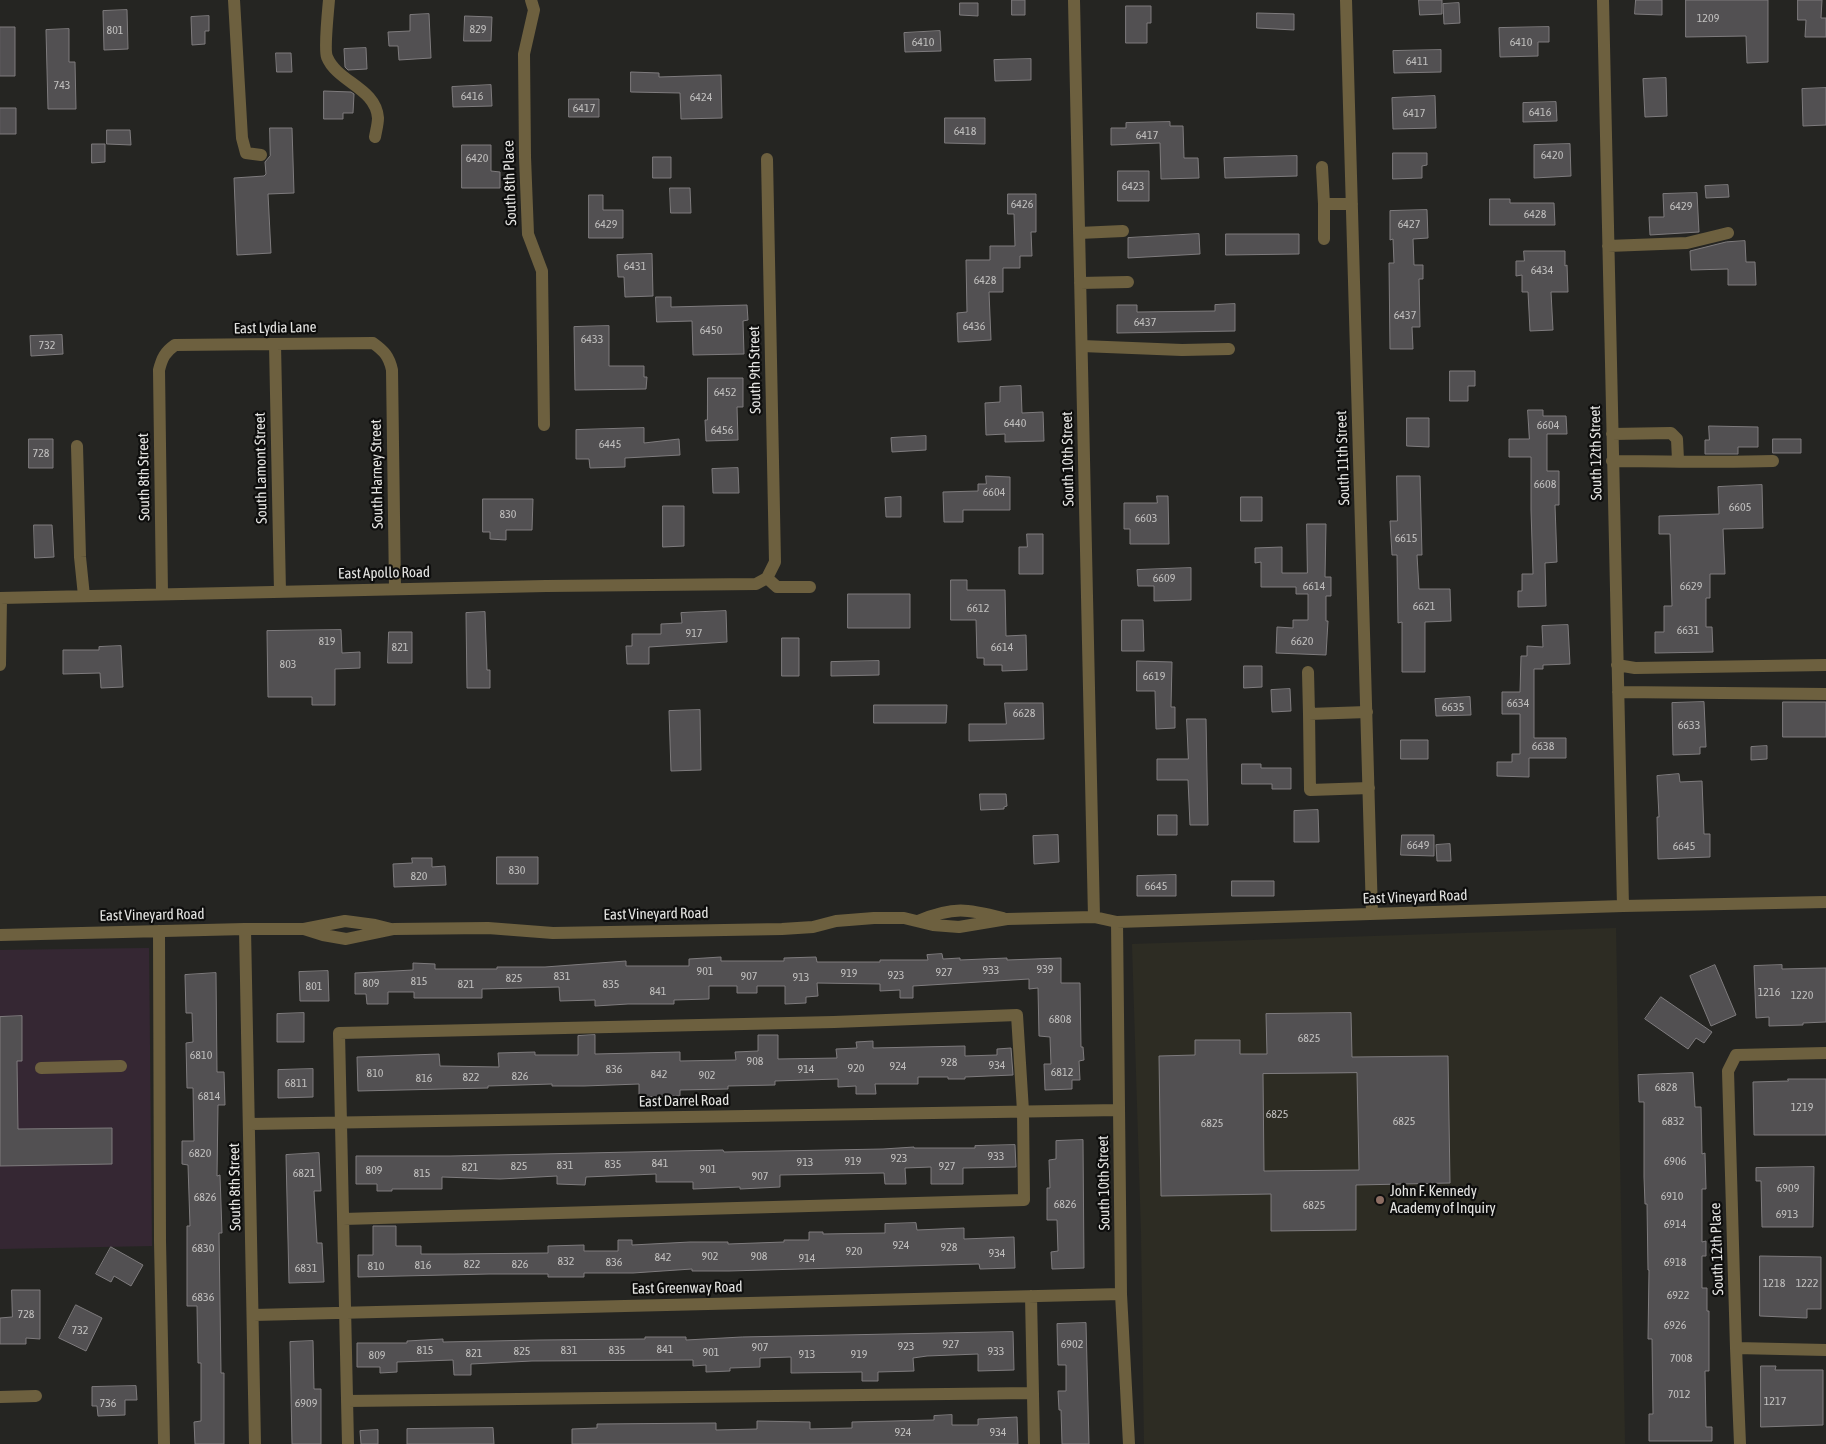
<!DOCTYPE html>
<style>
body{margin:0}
canvas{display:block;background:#252522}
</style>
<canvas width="1826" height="1444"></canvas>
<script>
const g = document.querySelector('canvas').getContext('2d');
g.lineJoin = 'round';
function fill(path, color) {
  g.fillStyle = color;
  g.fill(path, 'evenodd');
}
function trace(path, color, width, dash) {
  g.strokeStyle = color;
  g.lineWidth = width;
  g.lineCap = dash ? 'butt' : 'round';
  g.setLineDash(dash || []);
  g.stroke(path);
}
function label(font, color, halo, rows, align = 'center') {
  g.font = font + ' "Asap Condensed",sans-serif';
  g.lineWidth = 4.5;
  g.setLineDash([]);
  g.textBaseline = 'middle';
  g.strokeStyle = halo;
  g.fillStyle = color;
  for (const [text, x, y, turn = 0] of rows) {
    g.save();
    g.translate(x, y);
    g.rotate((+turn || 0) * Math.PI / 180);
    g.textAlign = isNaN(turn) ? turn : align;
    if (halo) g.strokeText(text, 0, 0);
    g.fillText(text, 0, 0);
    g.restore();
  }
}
fill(new Path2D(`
 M149,948L152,1246L0,1249V950Z`), '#352733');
fill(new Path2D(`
 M1616,928L1625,1444H1144L1141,1232L1132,944Z`), '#2d2c23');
const building = new Path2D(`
 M1012,0H1025V15H1012Z
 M1419,0H1442V14L1420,15Z
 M1636,0H1662V15L1635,14Z
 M1686,0H1768V62L1747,63L1746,36L1686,37Z
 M1798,0H1822L1821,18H1826V37H1805L1806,20H1798Z
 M960,3H978V16L960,15Z
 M1459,3L1460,23L1444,24L1443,4Z
 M1126,6H1151V23H1147V43H1126Z
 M127,10L128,49L104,50L103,11Z
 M1257,13L1294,14V30L1257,28Z
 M429,14L431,58L399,60L398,46H389L388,32L410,31V15Z
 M209,16V31H205V44L192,45L191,17Z
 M465,16L492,17L491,41H464Z
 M0,27H15V76H0Z
 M1549,27V42H1538V56L1500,57L1499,28Z
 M69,29V62H75L76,109H48L46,30Z
 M940,31L941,51L905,52L904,33Z
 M366,48L367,69L348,70L345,67L344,49Z
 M1441,50V72L1394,73L1393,51Z
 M276,53H291L292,72H277Z
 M1031,59V80L995,81L994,60Z
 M631,72L659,73V77L721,75L722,118L681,119L680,93L631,92Z
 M1666,78L1667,116L1645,117L1643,79Z
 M491,85L492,106L453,107L452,87Z
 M1826,88V125L1803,126L1802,89Z
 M324,91L351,92L354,94L353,113H343V119H324Z
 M1435,96L1436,128L1393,129L1392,98Z
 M569,99H599V117H569Z
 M1556,102L1557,121L1523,122V103Z
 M0,108H16V134H0Z
 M945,118H985V144L945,143Z
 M1170,122V126H1183L1184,158H1198L1199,178L1161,179L1160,143L1111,145V128H1126V123Z
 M270,128H292L294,193L268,194L271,253L237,255L234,178L264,176L266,174L265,162L270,156Z
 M107,130H130L131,145L107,144Z
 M92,144H105V162L92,163Z
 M1570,144L1571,176L1534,178V145Z
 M462,145H491V171L500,172V188H462Z
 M1393,153H1427V165L1422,166V178L1393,179Z
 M1297,156V176L1225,178L1224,158Z
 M653,157H671V178H653Z
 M1118,171H1149V201H1118Z
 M1728,185L1729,197L1706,198L1705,186Z
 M670,188H690L691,213H671Z
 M1697,193L1699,232L1650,235L1649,217H1664L1663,194Z
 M1008,194H1036V232H1031L1032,256H1020V268H1003V292H989L991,340L958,342L957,313L967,312L966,260H990V246H1015L1014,214H1008Z
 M589,195H603V210H623V238H589Z
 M1490,199H1510V203H1554L1555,225H1490Z
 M1427,210L1428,238L1413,239L1414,265H1423V279H1419L1420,327H1412L1413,349H1390L1389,263H1394L1393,239L1390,240V211Z
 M1199,234L1200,254L1128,258V238Z
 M1226,234H1299V254L1226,255Z
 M1745,241L1746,262H1755L1756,285H1728V269L1691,270L1690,251L1726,242Z
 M1524,251H1565V266L1567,265L1568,292H1551L1553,330L1530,331L1528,292H1522V275L1516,276V261H1524Z
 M652,254L653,296L625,297L624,277H618L617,255Z
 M656,297H671V307L747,305L748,320L743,321L744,354L693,355L692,321L657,322Z
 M1235,304V331L1117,333V305H1137V312L1215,311V305Z
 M609,326V366H644V377H647L646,389L575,390L574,327Z
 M62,335L63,354L31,356L30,336Z
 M1450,371H1475V386H1468V401H1450Z
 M708,378H743V407H737L738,440L706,441L705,420H707Z
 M1021,386L1022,413L1043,412L1044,441L1005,442V434L986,435L985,403L1000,402V387Z
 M1528,410H1543V416H1566L1567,434H1547V471H1559V505H1555L1557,562L1545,563L1546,606L1518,607V591H1522V574H1533L1531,510V457H1509V439H1529Z
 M1407,418H1429V447L1407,446Z
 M1709,426L1758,427V447H1738V454H1705V440H1709Z
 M644,428V443L679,439L680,455L625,458V467L590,468L589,459H576V430Z
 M926,436V450L892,452L891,438Z
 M29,439H53V468H29Z
 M1773,439H1801V453H1773Z
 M738,468L739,493H713L712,469Z
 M986,476L1010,477V510H963V522H944L943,492L978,491V484H986Z
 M1397,476H1420L1422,555H1417L1419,589H1450L1451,621L1425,622V672H1402V622L1398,623L1397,555H1392L1390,521H1397Z
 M1762,485L1763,528L1723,529L1725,574H1710V598H1706V627H1712L1713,652L1655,653V632H1664V606H1672L1670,534H1659V516L1719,514L1718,487Z
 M1157,496H1168L1169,544H1130V529H1124V503H1157Z
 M901,497V517H886L885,498Z
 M1241,497H1262V521H1241Z
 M483,499H533L532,530H506V540L490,539V532H483Z
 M663,506H684V546L663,547Z
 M1307,524H1326L1325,577H1331V596H1326V621H1328L1326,655L1276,653L1277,627L1293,628V620H1308V594H1296V587H1261V562L1255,563V548L1282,547V573H1307Z
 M34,525H52L54,557L35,558Z
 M1027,534H1043V574H1019V547H1027Z
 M1191,568V600L1154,601V586H1138L1137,570Z
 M951,580H967V590H1005L1006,636L1026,635L1027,670L1002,671V665H984V658H977L976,620H951Z
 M848,594H910V628H848Z
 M726,611L727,642L649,647V664H627L626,646H632V634H661V624L682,623L681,613Z
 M485,612L487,670H490V688H467L466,613Z
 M1122,620H1143L1144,651H1122Z
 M1568,625L1570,664L1543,665V669H1534V738H1566V758H1529V777L1497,776V762H1512V754H1520V714H1502V692H1520L1521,656H1527V646L1543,647L1542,626Z
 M341,630L342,653L360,652V668L335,669V705H312V697H268L267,631Z
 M389,632H412V663H388Z
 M782,638H799V676H782Z
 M121,646L123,687L101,688L100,673L63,674V650H99V647Z
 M879,661V675L831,676V662Z
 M1137,661L1172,662L1171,707H1175V728L1156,729L1155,691H1137Z
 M1244,666H1262V687L1244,688Z
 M1290,689L1291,711L1272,712L1271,690Z
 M1470,697L1471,715L1436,716L1435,699Z
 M1704,702L1706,747H1700V754L1673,755L1672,703Z
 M1783,702H1826V737H1783Z
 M1005,703H1043L1044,739L969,741V724H1006Z
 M874,705H947L946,723H874Z
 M700,710L701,770L671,771L669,711Z
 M1187,719H1206L1208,825H1190L1188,780H1157V759H1188Z
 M1401,740H1428V759H1401Z
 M1767,746V759L1751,760V747Z
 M1242,764H1261V768H1291V789H1272V784H1242Z
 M1679,774L1680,782L1702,781L1704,834H1710V857L1658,859L1657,817H1659L1657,776Z
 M980,794H1006L1007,806L1004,807V809L981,810Z
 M1318,810L1319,842H1294V811Z
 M1158,815H1177V835H1158Z
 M1058,835L1059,862L1034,864L1033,836Z
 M1402,835H1434V856L1401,855Z
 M1450,844L1451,861H1437L1436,845Z
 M497,857H538V884H497Z
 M412,858H432V867L445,866L446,885L394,887L393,864L412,863Z
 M1176,875V896H1137V876Z
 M1232,881H1274V896H1232Z
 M942,954L943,959L960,958V960L1007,958V960L1061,958V983H1080L1081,1047H1083L1084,1060L1079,1061L1080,1080H1072V1089L1045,1090L1044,1064H1051L1050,1037L1039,1036L1038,988L1029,989V979L913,986V998H900V990L880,991V984L817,983L818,996L806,997V1003L785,1004V986H757V993H737V986H709V999L674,1000V1004H628L595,1006V1000L560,1001L559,987L482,989V998H414V992H388V1004H367L366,994H355V973L413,970V963L435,964V969H497V967H545L626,961V966H689V959L721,957V961H784V958L816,957L817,962H880V960H928L927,955Z
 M1715,965L1736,1015L1711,1026L1690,976Z
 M1782,965V969L1826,968V1022L1803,1023V1025L1769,1026V1017L1756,1018L1754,966Z
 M328,971L329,1001H300L299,972Z
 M216,973L217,1072H224L225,1105H218L217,1176L220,1175L222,1233H219L221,1373H224V1444H195L194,1422L201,1421V1363H198L197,1306H187V1226H190L188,1165L182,1164V1141H194L193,1088H187L186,1043L193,1042L192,1013H186L185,975Z
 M1661,997L1712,1032L1704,1043L1696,1038L1688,1049L1645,1019Z
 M304,1013V1042H277V1014Z
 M1351,1013L1352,1057L1448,1056L1450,1183L1356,1185V1230L1271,1231V1194L1161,1196L1159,1056L1195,1055V1040H1240V1054H1267L1266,1014ZM1357,1073L1359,1170L1264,1171L1263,1074Z
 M22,1016V1061H17L18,1129L112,1128V1164L0,1166V1017Z
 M595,1035V1054L680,1052V1061L736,1060L735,1052L758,1051V1035H778V1059L837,1058L836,1049L857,1048L856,1042L873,1041V1048L965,1046V1056L997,1055V1049L1011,1048L1013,1075L965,1077V1079H948V1077H918V1084H875L876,1094H856V1086L838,1087V1079L775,1081V1085L728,1086V1089L680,1090V1096L639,1097V1084L584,1086H552V1084L488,1086V1088L358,1091L357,1057L439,1054L440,1066L499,1067L498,1053L535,1052V1055H578V1036Z
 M313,1069V1097L278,1098V1070Z
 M1693,1073L1695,1107H1701L1702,1154L1705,1153L1706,1189H1702V1242L1706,1241V1256H1702V1288H1707V1311H1709V1371H1705L1706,1427H1712V1441H1649V1414H1653L1652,1339H1648L1649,1270H1648L1647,1204H1645L1644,1177V1102H1639L1638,1075Z
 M1788,1079H1826V1135H1754L1753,1082L1788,1081Z
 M1083,1140L1084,1268L1052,1269L1051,1252L1058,1251L1057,1220H1047V1188H1050L1049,1160L1056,1159V1141Z
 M1015,1145L1016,1167L963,1168V1184H931V1167L905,1168L906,1184H885L884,1173L780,1175V1187L740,1189V1187L693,1189V1182H656V1174L586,1177L585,1185L557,1184V1176L500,1179L442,1177V1189H392V1191H377V1184H356V1156H450L723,1150L724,1152L883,1149L914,1147V1148H975V1146Z
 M319,1153L321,1191H314L317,1243H322L324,1282L289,1283L286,1155Z
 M1814,1167L1813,1227H1762L1761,1181H1756V1168Z
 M916,1223L917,1230L964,1228V1239L1014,1237L1015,1268L980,1269L979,1264L729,1271H692V1269L633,1273H584V1277H548V1274H489L358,1277V1255H373V1226H396V1246H421V1254H454L548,1253V1246L584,1245V1251H618V1240H632V1245L690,1242H728V1244L784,1242V1240H809V1232H823V1234L885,1233V1224Z
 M111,1247L143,1265L131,1286L114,1276L111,1282L96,1274Z
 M1760,1256L1821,1257V1309H1807V1318L1760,1316Z
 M12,1290H40V1339L26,1338V1344H0V1318L12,1317Z
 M76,1305L102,1318L86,1351L59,1338Z
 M1086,1323L1089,1444H1062L1061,1410H1059L1058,1391H1066V1365H1058L1057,1324Z
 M1013,1332L1014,1370L978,1371V1354L927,1356L913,1358L914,1371L878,1372V1381H862V1372L791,1373V1357L760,1358V1367L730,1368V1371L706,1372V1365L693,1366V1360L532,1361L471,1364V1375H454L453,1360L397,1362V1372L380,1373V1367H357V1343H407V1341L443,1339V1342L539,1340L645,1339V1337H686V1340L742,1337Z
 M313,1341L314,1389H321V1444H292L290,1342Z
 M1761,1366H1776L1775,1370H1823V1425L1761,1427Z
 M136,1386L137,1400H125V1415L98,1416L97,1406H92V1387Z
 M952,1415V1425H978V1419L1017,1417L1018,1444H572V1429L597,1428V1424L716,1423V1430L757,1429V1421L810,1422V1429L852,1428V1422L934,1420V1416Z
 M493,1428L494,1444H407V1429Z
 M378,1430V1444H361L360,1431Z`);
fill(building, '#525052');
trace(building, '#7e7b7d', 1);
trace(new Path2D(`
 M234,0L242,138L246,153L261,155
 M329,0C328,11 324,50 327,57C337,82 376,88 378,118C378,124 376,131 375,137
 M531,0L534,10L524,54L525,157L528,234L542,271L544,425
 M1074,0L1094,917
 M1346,0L1372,914
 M1603,0L1623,906
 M767,159L775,562L767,578
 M1322,167L1324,204H1352
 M1324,204V239
 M1079,233L1123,231
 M1608,246L1687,243L1728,233
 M1080,283L1128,282
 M275,344L280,592
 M1082,346L1182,350L1229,349
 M1612,434L1671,433L1677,439L1678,460
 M77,446L80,557L84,596
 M1612,461C1666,461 1719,463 1773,461
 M767,578L777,587H810
 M162,594L159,370C162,358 165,352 175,345L373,343C384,351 389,356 392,370L395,589
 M0,598L546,586L756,584L767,578
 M0,665L1,598
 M1617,665L1635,668L1826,665
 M1308,672L1309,714
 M1618,692L1826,694
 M1367,712L1309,714L1310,790L1369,788
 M918,921C954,906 967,909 1003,918
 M1117,922L1121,1294L1129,1444
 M245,929L255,1444
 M304,929L323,935L346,939L394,929L488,928L553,933L782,929L813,927L836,921L874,918H904L933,925L959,927L1007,919L1094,917L1117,922L1623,906L1826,902
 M159,931L160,1241L164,1444
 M0,935L245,929H304L345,921L375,925L391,929
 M41,1068L121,1066
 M250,1124L1119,1110
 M343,1219L1024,1200L1023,1111L1017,1015L834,1022L339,1033L348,1444
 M1031,1296L1034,1444
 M253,1315L1121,1294
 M1736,1348L1826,1350
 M0,1397L36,1396
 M347,1401L1033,1393
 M1740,1444L1736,1348L1728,1071L1736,1055L1826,1053`), '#6d603f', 12);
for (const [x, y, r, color] of [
 [1380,1200,5,"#8d6e63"]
]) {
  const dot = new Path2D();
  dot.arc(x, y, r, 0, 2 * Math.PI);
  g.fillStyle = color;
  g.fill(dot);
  trace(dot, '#0e0e0d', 2);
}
label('12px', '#c0bfbe', null, [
 ["1209",1708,18],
 ["829",478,29],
 ["801",115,30],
 ["6410",923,42],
 ["6410",1521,42],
 ["6411",1417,61],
 ["743",62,85],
 ["6416",472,96],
 ["6424",701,97],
 ["6417",584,108],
 ["6416",1540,112],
 ["6417",1414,113],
 ["6418",965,131],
 ["6417",1147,135],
 ["6420",1552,155],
 ["6420",477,158],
 ["6423",1133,186],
 ["6426",1022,204],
 ["6429",1681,206],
 ["6428",1535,214],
 ["6429",606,224],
 ["6427",1409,224],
 ["6431",635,266],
 ["6434",1542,270],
 ["6428",985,280],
 ["6437",1405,315],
 ["6437",1145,322],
 ["6436",974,326],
 ["6450",711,330],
 ["6433",592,339],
 ["732",47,345],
 ["6452",725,392],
 ["6440",1015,423],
 ["6604",1548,425],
 ["6456",722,430],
 ["6445",610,444],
 ["728",41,453],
 ["6608",1545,484],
 ["6604",994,492],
 ["6605",1740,507],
 ["830",508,514],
 ["6603",1146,518],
 ["6615",1406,538],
 ["6609",1164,578],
 ["6614",1314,586],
 ["6629",1691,586],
 ["6621",1424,606],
 ["6612",978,608],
 ["6631",1688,630],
 ["917",694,633],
 ["819",327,641],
 ["6620",1302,641],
 ["821",400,647],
 ["6614",1002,647],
 ["803",288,664],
 ["6619",1154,676],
 ["6634",1518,703],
 ["6635",1453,707],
 ["6628",1024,713],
 ["6633",1689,725],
 ["6638",1543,746],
 ["6649",1418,845],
 ["6645",1684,846],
 ["830",517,870],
 ["820",419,876],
 ["6645",1156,886],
 ["939",1045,969],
 ["933",991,970],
 ["901",705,971],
 ["927",944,972],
 ["919",849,973],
 ["923",896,975],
 ["831",562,976],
 ["907",749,976],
 ["913",801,977],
 ["825",514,978],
 ["815",419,981],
 ["809",371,983],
 ["821",466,984],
 ["835",611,984],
 ["801",314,986],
 ["841",658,991],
 ["1216",1769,992],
 ["1220",1802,995],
 ["6808",1060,1019],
 ["6825",1309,1038],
 ["6810",201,1055],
 ["908",755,1061],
 ["928",949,1062],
 ["934",997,1065],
 ["924",898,1066],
 ["920",856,1068],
 ["836",614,1069],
 ["914",806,1069],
 ["6812",1062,1072],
 ["810",375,1073],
 ["842",659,1074],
 ["902",707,1075],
 ["826",520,1076],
 ["822",471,1077],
 ["816",424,1078],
 ["6811",296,1083],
 ["6828",1666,1087],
 ["6814",209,1096],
 ["1219",1802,1107],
 ["6825",1277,1114],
 ["6825",1404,1121],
 ["6832",1673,1121],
 ["6825",1212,1123],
 ["6820",200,1153],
 ["933",996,1156],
 ["923",899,1158],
 ["919",853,1161],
 ["6906",1675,1161],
 ["913",805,1162],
 ["841",660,1163],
 ["835",613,1164],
 ["831",565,1165],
 ["825",519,1166],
 ["927",947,1166],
 ["821",470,1167],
 ["901",708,1169],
 ["809",374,1170],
 ["6821",304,1173],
 ["815",422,1173],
 ["907",760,1176],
 ["6909",1788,1188],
 ["6910",1672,1196],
 ["6826",205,1197],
 ["6826",1065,1204],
 ["6825",1314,1205],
 ["6913",1787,1214],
 ["6914",1675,1224],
 ["924",901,1245],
 ["928",949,1247],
 ["6830",203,1248],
 ["920",854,1251],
 ["934",997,1253],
 ["902",710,1256],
 ["908",759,1256],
 ["842",663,1257],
 ["914",807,1258],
 ["832",566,1261],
 ["836",614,1262],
 ["6918",1675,1262],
 ["822",472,1264],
 ["826",520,1264],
 ["816",423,1265],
 ["810",376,1266],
 ["6831",306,1268],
 ["1218",1774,1283],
 ["1222",1807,1283],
 ["6922",1678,1295],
 ["6836",203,1297],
 ["728",26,1314],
 ["6926",1675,1325],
 ["732",80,1330],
 ["927",951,1344],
 ["6902",1072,1344],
 ["923",906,1346],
 ["907",760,1347],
 ["841",665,1349],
 ["815",425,1350],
 ["831",569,1350],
 ["835",617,1350],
 ["825",522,1351],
 ["933",996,1351],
 ["901",711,1352],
 ["821",474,1353],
 ["913",807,1354],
 ["919",859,1354],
 ["809",377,1355],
 ["7008",1681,1358],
 ["7012",1679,1394],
 ["1217",1775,1401],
 ["736",108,1403],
 ["6909",306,1403],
 ["924",903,1432],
 ["934",998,1432]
]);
label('15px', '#e4e4e2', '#0e0e0d', [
 ["South 8th Place",510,183,-92],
 ["East Lydia Lane",275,328,-1],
 ["South 9th Street",755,370,-91],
 ["South 12th Street",1596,453,-91],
 ["South 11th Street",1343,458,-92],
 ["South 10th Street",1068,459,-91],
 ["South Lamont Street",261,468,-91],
 ["South Harney Street",377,474,-91],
 ["South 8th Street",144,477,-91],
 ["East Apollo Road",384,573,-1],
 ["East Vineyard Road",1415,897,-2],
 ["East Vineyard Road",656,914,-1],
 ["East Vineyard Road",152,915,-1],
 ["East Darrel Road",684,1101,-1],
 ["South 10th Street",1104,1183,-91],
 ["South 8th Street",235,1187,-91],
 ["South 12th Place",1717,1249,-92],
 ["East Greenway Road",687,1288,-1]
]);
label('15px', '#e4e4e2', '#0e0e0d', [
 ["John F. Kennedy",1390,1191],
 ["Academy of Inquiry",1390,1208]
], 'left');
</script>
